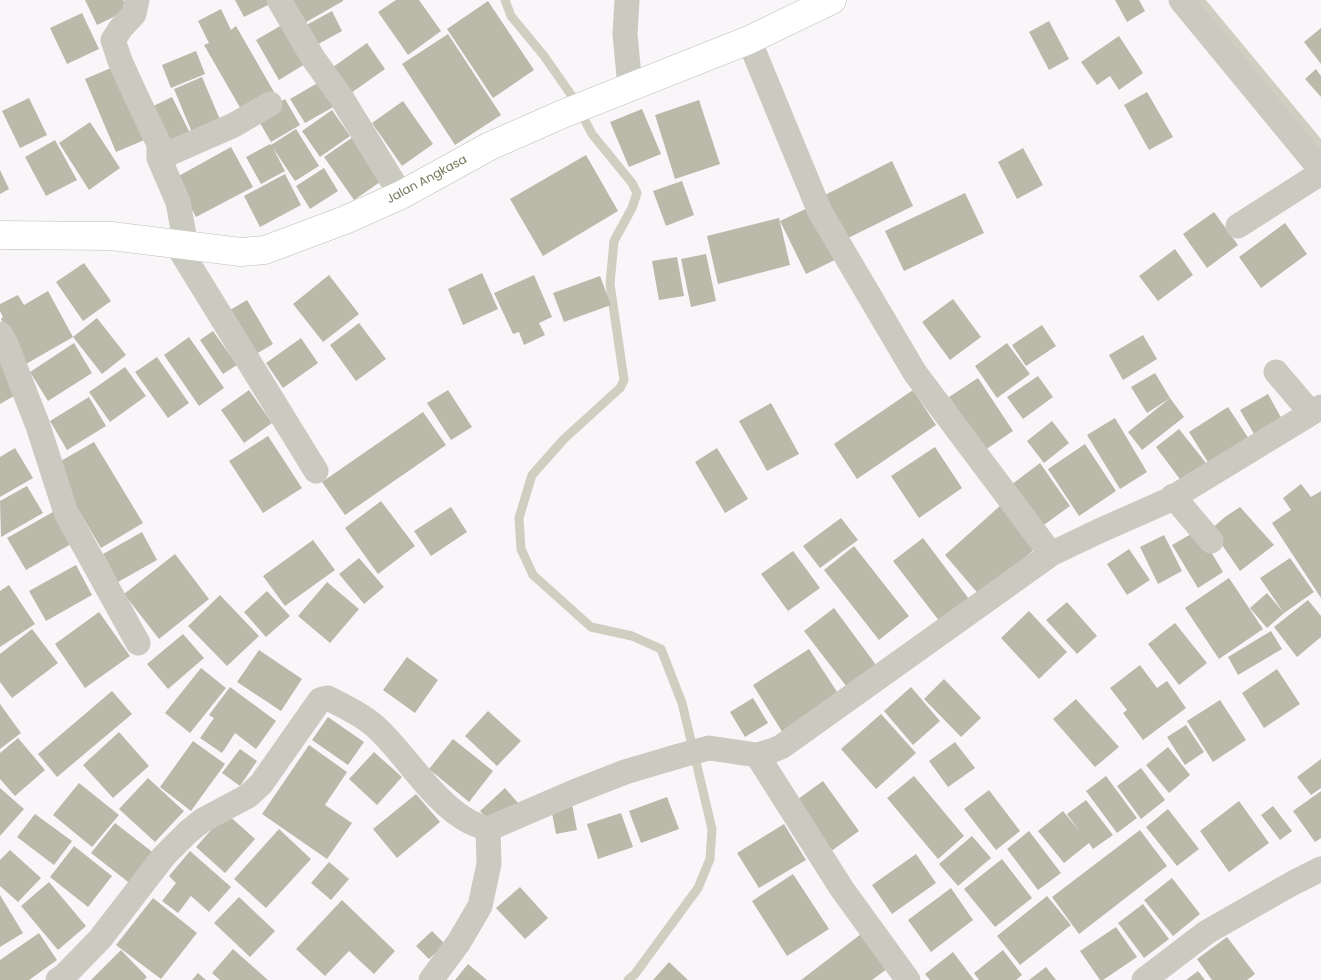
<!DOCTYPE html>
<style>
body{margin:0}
canvas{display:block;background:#f8f6f9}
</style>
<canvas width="1321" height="980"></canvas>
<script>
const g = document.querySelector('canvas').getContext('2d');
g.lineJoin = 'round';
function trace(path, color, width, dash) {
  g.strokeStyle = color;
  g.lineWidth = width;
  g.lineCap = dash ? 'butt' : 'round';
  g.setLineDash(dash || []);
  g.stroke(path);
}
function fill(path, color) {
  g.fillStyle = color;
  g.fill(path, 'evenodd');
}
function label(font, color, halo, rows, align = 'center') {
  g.font = font + ' Poppins,sans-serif';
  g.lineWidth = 5;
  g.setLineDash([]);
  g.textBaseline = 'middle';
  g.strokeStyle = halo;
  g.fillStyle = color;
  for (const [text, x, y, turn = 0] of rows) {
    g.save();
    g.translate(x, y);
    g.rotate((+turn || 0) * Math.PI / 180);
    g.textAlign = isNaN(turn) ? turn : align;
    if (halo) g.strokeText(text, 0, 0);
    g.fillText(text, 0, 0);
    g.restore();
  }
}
trace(new Path2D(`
 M505,0L511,16L544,56L572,96L592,134L632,183L637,193L632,208L614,241L610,284L624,380L620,388L564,439L532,475L519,518L521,549L533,575L591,627L632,636L661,649L682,703L712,829L710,859L698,888L635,974L628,980
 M1200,0L1321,146`), '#d0cdc1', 9);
fill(new Path2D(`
 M85,0H123L128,10L97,25Z
 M235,0H270L272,3L244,17Z
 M280,0H343V1L296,28Z
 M396,0H419L441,31L408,55L378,12Z
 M1115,0H1139L1145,11L1127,22Z
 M488,1L534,70L493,98L447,29Z
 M221,9L231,30L236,26L274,92L242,111L204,45L209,43L198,21Z
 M332,11L342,31L311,48L301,28Z
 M82,13L99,49L67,64L50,28Z
 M1049,21L1069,59L1049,70L1029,32Z
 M282,25L305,64L279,80L256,40Z
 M1321,28V64L1304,42Z
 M448,34L501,115L455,145L402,64Z
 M1119,36L1143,73L1119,90L1110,76L1097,85L1081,62Z
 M367,43L385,69L344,98L326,72Z
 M196,51L205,74L171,88L162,65Z
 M118,65L149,138L116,152L85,79Z
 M1316,69L1321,76V97L1305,79Z
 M202,77L221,122L193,135L174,89Z
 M321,81L335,106L305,123L290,99Z
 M1147,92L1173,137L1149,150L1124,105Z
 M172,97L191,135L164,148L145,110Z
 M29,98L47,135L20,148L2,111Z
 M285,99L300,125L271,142L256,116Z
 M699,100L720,164L675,179L655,115Z
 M403,101L433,144L402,166L372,123Z
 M642,109L661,154L629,167L610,122Z
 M332,110L350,136L320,157L302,131Z
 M90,122L120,168L89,190L59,143Z
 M296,129L319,166L295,181L273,148L285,171L261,184L246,157L270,144L271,145Z
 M353,137L383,180L354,200L324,157Z
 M55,140L77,180L46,196L25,157Z
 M231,147L253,187L196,217L175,178Z
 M1023,148L1043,185L1017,199L998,162Z
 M586,155L618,211L543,256L510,199Z
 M892,161L913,206L840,242L819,198Z
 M324,168L338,191L310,209L296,186Z
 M0,170L9,189L0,194Z
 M285,174L301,205L260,227L244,196Z
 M682,181L694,215L666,226L653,191Z
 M965,193L984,233L904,271L885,231Z
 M814,205L839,258L806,274L780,221Z
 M1214,212L1238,245L1207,268L1183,234Z
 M779,218L790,265L718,284L707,236Z
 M1285,223L1307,254L1261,288L1239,257Z
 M1175,249L1193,275L1158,301L1139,276Z
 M706,254L716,301L691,307L681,259Z
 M677,257L684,296L659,300L652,261Z
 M84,263L111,301L83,321L56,282Z
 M482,273L498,309L463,325L448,289Z
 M329,275L359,314L323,342L293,304Z
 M534,275L552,317L539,323L545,335L524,345L519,332L513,334L494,293Z
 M600,276L611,305L564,322L553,293Z
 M48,291L73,337L26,364L1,319L3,317L0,311V304L18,295L24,305Z
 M953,299L981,337L950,360L922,322Z
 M247,300L273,344L251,357L225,313Z
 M97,318L126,355L102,374L73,337Z
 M359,323L386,359L356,381L330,345Z
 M1042,325L1056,346L1026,366L1012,345Z
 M213,331L237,365L223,374L200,340Z
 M1143,335L1157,359L1123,380L1109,355Z
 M189,337L224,388L199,406L164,355Z
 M301,338L318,363L283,388L266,363Z
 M74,343L92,373L48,401L30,372Z
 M1007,343L1030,374L997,398L975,366Z
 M157,357L189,403L168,418L135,372Z
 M0,360L19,393L0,404Z
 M125,367L146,396L110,422L89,392Z
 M1155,373L1170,398L1147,413L1131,387Z
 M1038,376L1053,397L1023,419L1007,397Z
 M978,378L1013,431L985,450L949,397Z
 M249,390L272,423L244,443L221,410Z
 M448,390L472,427L451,440L427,403Z
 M913,390L936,425L857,479L834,444Z
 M1268,394L1284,423L1257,439L1240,410Z
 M89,397L106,426L67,450L50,421Z
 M1170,398L1184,417L1142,450L1128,432Z
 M771,403L799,454L767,471L739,421Z
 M1228,407L1249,439L1209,464L1189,432Z
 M423,412L446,445L345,515L322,482Z
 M1115,418L1147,472L1120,489L1087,435Z
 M1052,421L1069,443L1044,463L1027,441Z
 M1179,429L1206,463L1182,482L1156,447Z
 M268,436L302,488L263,513L229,461Z
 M94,442L143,523L101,548L52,466Z
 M1085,444L1116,491L1079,516L1048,469Z
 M935,447L962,488L919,518L891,476Z
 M15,448L33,478L0,497V457Z
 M717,448L748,499L725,513L695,462Z
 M1040,463L1070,506L1041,527L1011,485Z
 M1301,484L1311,497L1321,491V598L1272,523L1291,510L1283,498Z
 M27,486L43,513L1,537L0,501Z
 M381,501L415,546L378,574L345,528Z
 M1001,505L1038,546L981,597L945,555Z
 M451,507L467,532L431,556L414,531Z
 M1240,507L1274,545L1240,571L1211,529L1225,517Z
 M53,512L71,544L26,570L7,538Z
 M841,518L858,540L820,568L803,546Z
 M1198,530L1223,572L1198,588L1172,545Z
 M142,532L157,560L118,582L103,554Z
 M1164,535L1182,571L1158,584L1140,547Z
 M923,538L969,599L940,622L893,561Z
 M313,540L335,570L285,606L263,576Z
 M854,546L909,616L879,640L824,570Z
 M1129,549L1150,580L1127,595L1107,564Z
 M793,551L820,588L788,611L761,574Z
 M175,554L209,599L159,639L124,594Z
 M359,558L384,587L364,604L339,574Z
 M1290,558L1314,592L1284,613L1260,578Z
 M76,565L92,595L46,621L29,591Z
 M1229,578L1263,629L1219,659L1185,608Z
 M327,582L359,609L330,643L298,616Z
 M9,585L35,624L0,647V591Z
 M267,591L290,616L266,637L244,612Z
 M1267,593L1284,613L1267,628L1250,608Z
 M220,595L259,636L227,666L188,626Z
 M1308,600L1321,616V637L1297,657L1274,627Z
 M1067,602L1097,636L1077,654L1046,620Z
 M834,608L879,669L850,691L804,631Z
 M1029,611L1067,652L1039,679L1001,638Z
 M99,612L130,656L85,688L55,644Z
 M1175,623L1207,663L1179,685L1148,644Z
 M32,629L58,663L12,698L0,682V654Z
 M1271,631L1282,649L1238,675L1228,657Z
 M183,634L204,658L168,689L147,664Z
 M809,649L843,701L786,738L753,685Z
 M259,650L302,679L281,711L237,682Z
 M407,657L438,680L415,713L383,690Z
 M1140,665L1157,688L1167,681L1186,708L1143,740L1123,713L1127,710L1110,688Z
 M201,668L226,688L190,733L165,713Z
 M1277,669L1300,704L1264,728L1242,693Z
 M944,679L981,718L961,737L924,699Z
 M230,687L276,721L256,749L235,733L222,753L200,738L214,718L209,715Z
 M911,687L940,721L913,745L884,711Z
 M112,691L132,714L57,777L38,754Z
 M753,698L768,723L745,737L730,712Z
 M1076,699L1119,747L1095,767L1053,719Z
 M1220,700L1246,740L1213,762L1187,721Z
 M0,704L21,733L0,749Z
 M488,711L521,741L497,766L465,736Z
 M881,714L916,753L876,789L841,749Z
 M328,717L364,742L348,765L312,740Z
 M1186,725L1204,752L1185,765L1167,737Z
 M119,732L149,766L113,798L83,765Z
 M18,738L45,770L15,796L0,779V753Z
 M453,739L493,771L469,802L429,769Z
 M193,741L225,764L191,811L160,787Z
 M955,742L975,768L948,787L929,761Z
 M309,745L347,772L325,805L352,823L327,859L262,814Z
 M1168,747L1190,775L1169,793L1146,765Z
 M240,749L257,761L240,786L222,773Z
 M374,752L402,777L377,805L349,779Z
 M1321,759V788L1311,795L1297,777Z
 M1141,768L1165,800L1141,819L1117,786Z
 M914,776L964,836L938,859L887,798Z
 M1106,776L1137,818L1117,833L1086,791Z
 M148,778L184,811L155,842L119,809Z
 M823,781L859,831L830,852L794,802Z
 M79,783L119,815L92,847L53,815Z
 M0,788L24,809L0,836Z
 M505,788L518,803L494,825L480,811Z
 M989,790L1020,831L996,850L964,809Z
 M1321,791V838L1315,842L1293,811Z
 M416,794L440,822L397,858L373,829Z
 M667,797L679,829L641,843L629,811Z
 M571,799L577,830L556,834L550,803Z
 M1086,800L1113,835L1093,849L1089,843L1064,863L1038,831L1063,811L1080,832L1067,814Z
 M1239,801L1269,843L1229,872L1200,831Z
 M1273,806L1292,831L1280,840L1261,815Z
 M1168,809L1199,849L1177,866L1146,827Z
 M226,813L255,839L225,873L196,847Z
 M621,813L633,847L598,859L587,824Z
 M35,814L72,841L54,865L17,837Z
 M115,823L155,854L132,885L91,853Z
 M784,824L806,860L759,888L737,853Z
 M279,829L311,859L266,908L234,879Z
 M1140,830L1167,866L1079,934L1052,897Z
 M1029,831L1061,873L1038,890L1007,849Z
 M972,836L991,858L958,886L939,864Z
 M74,846L112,876L88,907L50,877Z
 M10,850L41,878L18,902L0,886V860Z
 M190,851L231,887L209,912L191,896L178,913L162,901L176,883L169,876Z
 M916,854L936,883L892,914L872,885Z
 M1002,859L1032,898L995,927L964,889Z
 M329,862L349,879L331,900L311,883Z
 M793,874L829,929L787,956L752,901Z
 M1172,878L1200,914L1173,936L1144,900Z
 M49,882L86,926L58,950L21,906Z
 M520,887L548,918L525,939L496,908Z
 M951,888L973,920L931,952L908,920Z
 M0,895L23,933L0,947Z
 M1047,896L1071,925L1020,965L997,936Z
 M239,897L275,931L250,957L214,923Z
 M153,898L197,933L161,979L116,945Z
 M342,900L395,951L374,974L349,951L325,976L296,949Z
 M1143,904L1169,939L1144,958L1118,923Z
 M1116,927L1137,957L1103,980H1100L1080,951Z
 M432,931L445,944L429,959L416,946Z
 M865,931L891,966L872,980H801Z
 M39,933L57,960L29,980H0V960Z
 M1227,937L1255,974L1247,980H1212L1197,959Z
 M233,949L268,980H220L212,973Z
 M121,950L147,977L144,980H91Z
 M1003,950L1022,975L1016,980H979L974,973Z
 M953,952L974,980H930L925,974Z
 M669,962L688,980H653Z
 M468,964L487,980H455Z
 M1046,967L1056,980H1029Z
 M1198,971L1205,980H1186Z
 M198,973L206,980H192Z`), '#bab9aa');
const secondary = new Path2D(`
 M0,235L111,236L241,252L265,250L345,220L401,195L490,146L565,113L749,40L832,0`);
trace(secondary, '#bdbdb1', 29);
trace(new Path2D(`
 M137,0L134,14L121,28L113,40L120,61L135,94L159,144V158L178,202L186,246
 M279,0L313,58L341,97L401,195
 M627,0L625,34L630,87
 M1181,0L1321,170
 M749,40L820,212L915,373L1051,554
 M159,158L234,125L270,104
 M1238,226L1321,173
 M177,245L316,471
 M0,334L6,344L38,426L66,513L138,643
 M1276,372L1311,413
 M1173,496L1211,541
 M757,755L842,889L908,980
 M58,980L64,976L100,939L164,856L188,832L203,820L248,796L261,784L320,700L328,698C345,707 365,716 379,730C409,759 434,803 470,822C476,825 482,827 488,829L574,792L625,772L679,756L709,748L757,755L771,751L781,747L1051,554L1099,531L1167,501L1321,407
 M431,980L459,942L480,906L489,864L488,829
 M1144,980L1207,932L1293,883L1321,869`), '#cacac1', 25);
trace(secondary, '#fff', 28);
label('12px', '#75755a', '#fff', [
 ["Jalan Angkasa",427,180,-28]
]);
</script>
